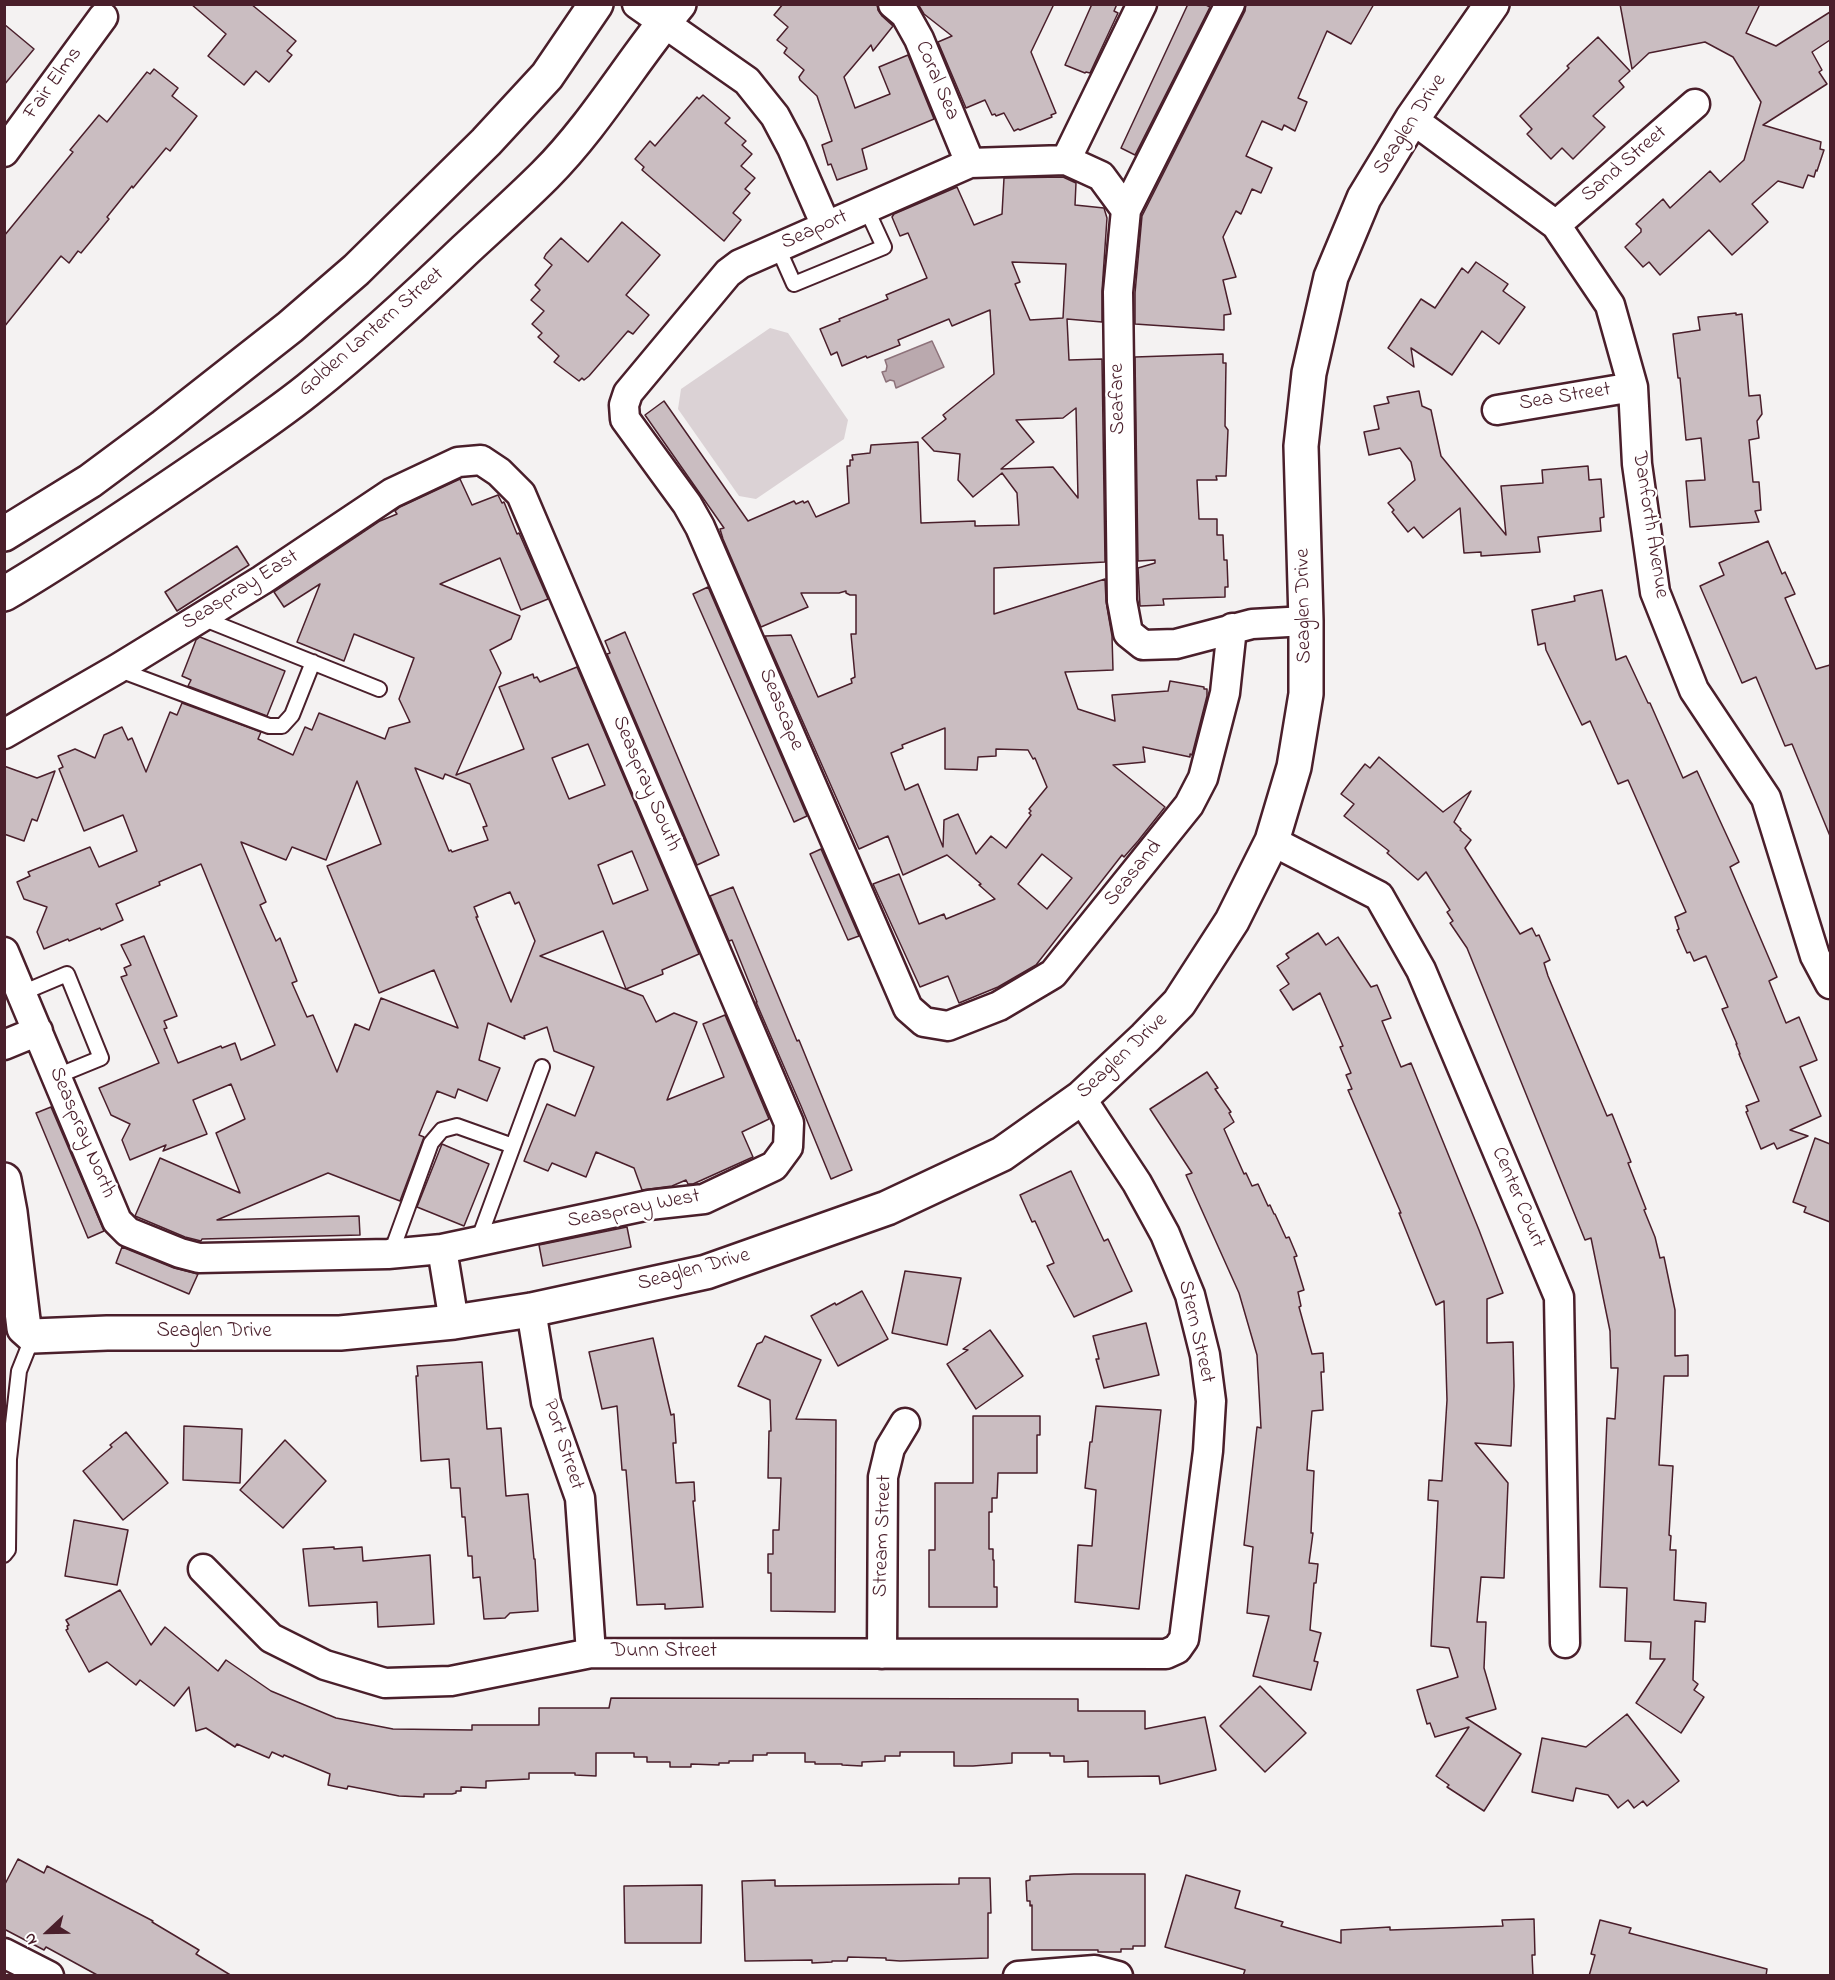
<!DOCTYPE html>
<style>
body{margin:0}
#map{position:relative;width:1835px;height:1980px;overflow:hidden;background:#f4f2f2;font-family:"Indie Flower",sans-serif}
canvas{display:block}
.frame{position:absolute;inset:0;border:6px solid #4a1f2b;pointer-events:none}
.north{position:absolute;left:18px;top:1902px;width:60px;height:60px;-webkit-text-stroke:4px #fff;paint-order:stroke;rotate:248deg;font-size:16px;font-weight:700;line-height:24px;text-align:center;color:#4a1f2b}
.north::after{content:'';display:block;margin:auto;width:21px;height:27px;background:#4a1f2b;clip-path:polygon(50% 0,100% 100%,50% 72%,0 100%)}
</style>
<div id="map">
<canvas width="1835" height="1980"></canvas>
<div class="frame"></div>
<div class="north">N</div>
</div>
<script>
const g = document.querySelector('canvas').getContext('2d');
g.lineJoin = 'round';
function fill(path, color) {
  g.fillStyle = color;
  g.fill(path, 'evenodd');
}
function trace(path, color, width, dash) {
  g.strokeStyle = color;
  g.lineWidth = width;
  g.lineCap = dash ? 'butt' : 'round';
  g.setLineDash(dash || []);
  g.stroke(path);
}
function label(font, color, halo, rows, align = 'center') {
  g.font = font + ' "Indie Flower",sans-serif';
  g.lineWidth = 4.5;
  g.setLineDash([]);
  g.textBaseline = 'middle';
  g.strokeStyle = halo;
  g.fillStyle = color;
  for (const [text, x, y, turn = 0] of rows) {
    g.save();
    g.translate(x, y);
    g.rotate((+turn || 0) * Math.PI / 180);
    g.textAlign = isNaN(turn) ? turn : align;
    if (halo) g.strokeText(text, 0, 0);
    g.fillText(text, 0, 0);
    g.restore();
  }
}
fill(new Path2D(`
 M770,328L788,333L848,420L844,439L756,499L739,496L678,409L681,389Z`), '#dbd2d5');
const water = new Path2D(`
 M932,341L944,367L896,388L894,381L890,380L886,382L882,372L886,371L887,366L885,360Z`);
fill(water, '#baa9ae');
trace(water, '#8d727a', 1.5);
const building = new Path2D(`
 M191,4H251L296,41L287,51L292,55L269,82L256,71L244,85L208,56L226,34Z
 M783,4H877L878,10L882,16L893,26L873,51L871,45L844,77L855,108L890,94L879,67L908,55L934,119L862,149L867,169L837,180L831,164L828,165L822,145L832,141L817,96L800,80L799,77L804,70L784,53L787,48L777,40L788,27L774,15Z
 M918,4H1054L1031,52L1056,113L1051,115L1052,117L1020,130L1018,129L1014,131L1004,113L996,116L995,114L992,115L985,100L966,108L938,42L952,36L924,14Z
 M1092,4H1117L1114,11L1118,13L1090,73L1086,72L1085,73L1065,65Z
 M1188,4H1204L1210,7L1135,155L1121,148Z
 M1246,4H1374L1351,44L1327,31L1298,98L1307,102L1295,131L1284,125L1282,130L1262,121L1246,156L1272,168L1261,193L1252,189L1241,214L1236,211L1223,237L1236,277L1223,280L1231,314L1224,315V330L1135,324V293L1142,216L1245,11Z
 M1620,4H1760L1746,33L1776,46L1830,12V40L1812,52L1822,70L1819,72L1827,84L1763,125L1821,142L1820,149L1824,150L1817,171L1816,170L1814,177L1808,175L1803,188L1778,181L1752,204L1768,222L1732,255L1709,230L1660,275L1649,262L1643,267L1625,247L1641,232V229L1636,224L1663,199L1670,208L1710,171L1720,182L1744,160L1761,102L1733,57L1705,42L1649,53L1632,69Z
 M4,24L34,49L4,85Z
 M1598,37L1630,71L1619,81L1624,87L1593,116L1605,127L1573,159L1562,148L1551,159L1527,134L1532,129L1520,116L1569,68L1567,66Z
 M154,69L178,88L172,96L197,116L170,151L166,148L133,188L132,186L107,217L109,219L81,253L78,251L69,263L61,256L4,327V236L73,152L70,150L99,115L107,122L147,72L150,74Z
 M703,95L730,118L725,123L746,141L742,145L752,154L741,166L755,178L745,189L750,193L733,213L741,220L724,241L642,170L644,167L635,159L650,141L655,146L697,97L699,99Z
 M1063,177L1076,183L1075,205L1104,208L1107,218L1102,291V322L1067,319L1069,360L1102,359L1105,562L994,568V614L1105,579L1106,601L1112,636L1113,670L1065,672L1078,709L1115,721L1112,695L1168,691L1170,681L1204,687V689H1207V696L1192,755L1190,754V757L1143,747L1145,762L1113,765L1165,807L1138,841L1124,857L1122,855L1036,965L998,987L959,1003L948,976L920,987L873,884L899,874L919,924L944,914L946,919L995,899L979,885L981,884L947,855L903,875L888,836L859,849L765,636L791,635L818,697L852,683L851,679L855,677L851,634H856V595H850L846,593V591L839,593H801L808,607L761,627L723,539L720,529L724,528L645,415L664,401L748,521L794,501L796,504L803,501L804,503L808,501L816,517L849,503L847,466H850V460H853L852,455L870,453L871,445L918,442L921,523L975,521V526L1019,525L1017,493L1002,473L973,497L958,480L960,454L934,451L922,438L946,419L943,415L994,374L990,310L952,326L949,319L898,340L900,345L867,358L866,356L842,366L837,352L831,355L820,329L840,321L839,319L888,299L886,295L927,278L908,233L900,236L892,217L894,214L957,187L974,225L1002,214L1004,178ZM1012,262L1066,264L1063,318L1030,320L1015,284L1020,282ZM1076,408L1078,498L1053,467L1001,469L1034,442L1016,420L1063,418ZM945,728V769L977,770L978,757L996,756V749L1028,750L1033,759L1035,758L1047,787L1029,809L1031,811L1029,813L1031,815L1006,848L991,836L976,854L958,814L944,820L943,847L918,784L905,790L891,753L903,748L902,745ZM1042,854L1072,878L1047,909L1018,884Z
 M622,222L660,255L626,295L649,315L633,334L628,331L589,376L584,380L582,378L579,381L554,362L559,356L538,337L542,333L532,324L544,311L531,300L540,290L535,285L552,265L544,258L546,254L561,238L588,262Z
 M1476,262L1508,284L1503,291L1525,307L1499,344L1482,331L1452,375L1411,348L1414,367L1388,348L1421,299L1435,308L1462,268L1468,273Z
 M1736,313V315L1742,314L1749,396L1760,395L1762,414L1757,421L1759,438L1749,440L1753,482H1759L1761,510L1755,511L1759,522L1690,527L1686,481L1705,480L1701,438L1686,440L1680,378H1678L1673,334L1700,330L1698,317Z
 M1223,354V363H1226L1225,426L1228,430L1226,476H1216L1217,480H1197L1199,519H1217V535H1223L1224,560H1227L1228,587H1225V597L1163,599L1164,605L1140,606L1138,568L1155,563V560L1138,561L1135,357Z
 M1419,391L1422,406L1431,410L1441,456L1506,535L1501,486L1543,483L1542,470L1588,466L1589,480L1601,479L1604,517L1600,518L1601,531L1538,537L1540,552L1481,556V552L1464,553L1460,508L1423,538L1414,527L1408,532L1392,512L1394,510L1388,503L1415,480L1411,462L1400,448L1369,455L1364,432L1379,429L1374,406L1389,403L1387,397Z
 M460,479L472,505L498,495L502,503L504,502L517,534L519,533L548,599L521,610L500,558L440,584L520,616L511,639L490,650L501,673L456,775L524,749L499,687L533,674L534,678L537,677L540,682L577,667L699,954L662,970L663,974L626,989L603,931L540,956L643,996L656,1022L674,1013L697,1022L667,1100L724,1077L703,1024L725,1015L769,1119L742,1132L753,1157L693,1184H688L686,1180L672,1186L642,1190L634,1168L596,1152L586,1177L552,1163L548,1171L524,1161L547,1104L575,1116L594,1067L554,1051L547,1027L524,1036L525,1039L488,1023L479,1060L500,1068L487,1101L458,1089L455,1098L437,1091L419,1135L424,1137L400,1201L328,1173L217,1220L359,1216L360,1235L202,1239L201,1241L185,1237L135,1216L160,1158L240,1193L216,1133L245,1119L231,1084L193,1100L207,1134L163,1151L166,1145L130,1160L122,1140L130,1124L111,1115L99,1088L159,1063L121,977L127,975L124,968L131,965L121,945L144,936L177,1016L164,1021L167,1028L164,1029L178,1063L221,1046L222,1048L235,1043L241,1060L275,1045L201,864L159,882L160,885L116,904L123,920L101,930L100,928L69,941L68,939L44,949L37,932L47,907L24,899L17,882L30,876L28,872L90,847L99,867L137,851L123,815L84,831L59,769L63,767L58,756L75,749L95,758L104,735L122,727L128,740L132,738L146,772L170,712L177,715L182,703L261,732L258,739L293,755L305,727L312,730L319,713L385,739L389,728L410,722L399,699L414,658L354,634L344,661L297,642L320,584L284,607L274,592L380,521L397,514L395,511L400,507ZM588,744L605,785L569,799L552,758ZM415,768L443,779L445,774L470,784L487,826L483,827L488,840L452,852L451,850L449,851ZM357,781L381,844L327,866L379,993L434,970L458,1028L381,998L369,1030L355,1024L337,1072L313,1015L307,1017L292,983L297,981L280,938L276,941L260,905L266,902L241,842L286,860L292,847L326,860ZM632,851L648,890L613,904L598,865ZM510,892L515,904L519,902L535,941L511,1002L476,917H478L474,907Z
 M1768,541L1782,574L1785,572L1795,594L1785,598L1816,669L1830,665V836L1792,744L1785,746L1756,677L1742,683L1700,586L1724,575L1719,563Z
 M237,546L249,565L177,611L165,592Z
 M708,587L807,816L794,822L693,594Z
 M1602,590L1616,660L1626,656L1648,703H1650L1683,778L1697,771L1739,862L1730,867L1777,977L1769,981L1786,1023L1799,1017L1817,1060L1800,1067L1821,1116L1790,1130L1808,1136L1777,1149L1774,1143L1761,1149L1746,1112L1748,1111L1746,1106L1759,1101L1739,1054H1740L1736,1044H1737L1722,1009L1728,1007L1706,956L1694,961L1690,952L1687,953L1677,930L1679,929L1675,917L1686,912L1628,780L1618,784L1590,721L1582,725L1546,650L1545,643L1538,645L1532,610L1575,601L1574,596Z
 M625,632L719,855L697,865L607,654L610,653L605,641Z
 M200,637L285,671L267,716L188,686L191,680L182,676L196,640Z
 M1379,757L1443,812L1471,791L1454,822L1461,829L1460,830L1471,840L1465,848L1520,934L1532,928L1536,936L1539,935L1550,960L1544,963L1548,976L1607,1116L1612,1114L1631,1162L1628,1163L1646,1209L1644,1210L1655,1237L1660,1258L1664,1257L1675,1310V1356L1688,1355V1376H1664L1659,1465L1673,1466L1669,1535L1671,1536L1670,1550H1676L1674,1600L1706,1603L1705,1622L1695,1621L1693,1680L1698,1684L1694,1690L1704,1697L1681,1733L1636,1703L1665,1659H1650L1651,1642L1625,1641L1627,1588L1600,1587L1607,1418L1615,1419L1618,1368H1611L1610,1331L1591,1238L1585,1240L1467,948L1450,923L1453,921L1447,912L1450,910L1426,872L1418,880L1387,853L1389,851L1344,816L1354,804L1341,794L1365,764L1370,768Z
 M4,766L37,778L55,771L37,821L32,819L24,841L4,834Z
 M821,849L859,936L848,940L810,854Z
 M733,887L797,1041L799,1040L852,1170L831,1179L801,1106L756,1002H757L732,940L729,941L710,896Z
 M1318,933L1326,945L1338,937L1371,987L1377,985L1391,1018L1382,1021L1401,1067L1411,1063L1479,1230L1503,1293L1487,1299V1343L1513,1342L1514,1386L1511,1446L1475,1443L1508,1483L1504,1578L1481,1577L1477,1622H1486L1484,1668L1496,1709L1466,1718L1521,1754L1484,1811L1447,1787L1449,1785L1436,1776L1469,1727L1435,1737L1430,1723L1427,1724L1417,1690L1458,1677L1449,1648L1431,1646L1438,1501L1428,1500L1429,1480L1442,1481L1447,1400L1444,1301L1436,1305L1399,1213H1401L1348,1090L1352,1089L1346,1075L1351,1073L1340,1047L1343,1046L1320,993L1293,1010L1280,990L1289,984L1277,966L1289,958L1286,954Z
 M1207,1072L1218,1088L1215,1089L1231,1112L1229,1113L1234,1122L1224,1129L1244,1174L1246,1173L1252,1186L1258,1184L1268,1206L1270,1205L1274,1214H1275L1286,1238L1289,1237L1297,1256L1294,1257L1304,1290L1298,1292L1301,1306L1299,1307L1312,1354L1323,1353L1324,1372H1321L1323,1410L1312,1411L1308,1456L1307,1470L1314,1471L1311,1533H1313L1309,1563L1318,1564L1316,1583H1314L1310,1630L1321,1633L1314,1661L1318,1662L1311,1690L1253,1676L1269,1616L1247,1613L1253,1547L1244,1545L1257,1427L1261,1428L1257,1355L1239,1293L1186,1175L1192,1173L1150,1109Z
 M51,1107L104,1231L88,1238L36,1113Z
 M1815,1138L1830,1144V1222L1804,1212L1806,1207L1793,1202Z
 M442,1144L489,1164L464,1226L417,1207Z
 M1071,1171L1104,1241L1108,1239L1132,1291L1074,1317L1047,1266L1054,1263L1035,1221L1032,1222L1020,1195Z
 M627,1227L631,1247L543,1266L539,1245Z
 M122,1247L174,1268L198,1274L189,1294L116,1263Z
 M905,1271L961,1278L947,1345L892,1333Z
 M862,1291L888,1339L838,1366L811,1316L835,1303L836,1305Z
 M1146,1323L1159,1375L1104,1388L1096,1359H1099L1093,1336Z
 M990,1330L1023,1376L976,1409L947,1364L968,1350L963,1349Z
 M765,1336L821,1360L796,1419L836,1420L835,1612L771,1611V1573H768V1554H773V1530H779L781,1478H768L769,1431H771L770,1400L738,1386L757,1344L762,1342Z
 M653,1338L671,1415L674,1414L676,1443H673L676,1483L694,1482L695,1501H693L703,1607L665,1609V1604L637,1605L626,1470H622L617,1406L602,1409L589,1352Z
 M482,1362L487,1429L501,1428L506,1496L528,1494L534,1559H535L538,1611L510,1613L505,1618L484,1619L480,1577L473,1578L472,1556H468L465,1517H462L460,1488H451L449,1459L421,1461L416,1376H418L417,1366Z
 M1096,1406L1161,1410L1139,1609L1075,1602L1078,1545L1092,1546L1096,1490L1085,1488L1090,1442H1092Z
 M973,1416H1040V1435H1037V1473H998L997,1498H992V1512H989V1549H993V1560H994V1587H997V1607H929V1550H935V1483H973Z
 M184,1426L242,1429L240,1483L183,1480Z
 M126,1432L168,1483L123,1520L83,1471L112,1447L110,1445Z
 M285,1440L326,1481L283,1528L240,1490Z
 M74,1520L128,1530L117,1585L65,1576Z
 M334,1547V1549L362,1547L363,1561L430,1555L434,1624L378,1627L377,1602L309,1606L303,1549Z
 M120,1590L151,1645L165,1627L218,1671L226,1660L271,1691L336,1718L393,1729L472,1730V1725H539V1708H609L611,1698L1078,1699V1711H1145V1729L1205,1717L1216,1770L1160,1784L1159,1776L1088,1777V1761L1064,1762V1756H1050V1753H1012V1763L973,1766H954V1752H900V1756H885V1761L862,1762V1766L842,1765V1764H815V1762H805V1753H767V1755H753V1761H729V1763H719V1765L691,1764V1767H670V1762H647V1757H634V1753H596V1776L575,1775V1773H529V1779L486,1781V1788L461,1787V1791H456V1793L452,1794H424V1797L399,1796L348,1786L347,1789L328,1785L330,1774L284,1755L283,1757L272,1752L269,1758L237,1744L235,1747L206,1728L196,1731L189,1687L174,1706L140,1680L136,1685L107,1662L89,1672L66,1630L68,1629L67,1626L69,1625L66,1620Z
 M1260,1686L1306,1733L1265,1772L1220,1726Z
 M1627,1714L1679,1781L1647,1806L1643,1801L1634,1808L1628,1800L1618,1808L1608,1795L1576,1788L1573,1801L1532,1792L1542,1738L1586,1747Z
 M18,1859L44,1873L47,1866L153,1921L152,1922L199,1950L196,1954L232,1976H99L46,1947L44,1950L4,1929V1886Z
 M1074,1874H1145V1946H1133V1949H1121V1952H1098V1950H1032V1905L1030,1906V1901H1027L1026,1881L1030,1880V1876Z
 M1186,1875L1240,1891L1235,1908L1283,1922L1281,1926L1341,1943V1930L1390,1927V1930L1503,1926L1502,1920L1534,1919L1535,1955H1532L1533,1976H1243L1245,1970L1165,1947Z
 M959,1878H990L991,1913H988V1958L900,1961L886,1960V1958L848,1957L847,1961H832V1962L812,1963V1960L745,1961L742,1881L775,1880V1886L959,1884Z
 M702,1885L701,1943H625L624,1886Z
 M1600,1920L1631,1928L1629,1933L1767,1969L1766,1976H1589L1595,1955L1591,1954Z`);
fill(building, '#cabdc1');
trace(building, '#4a1f2b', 1.5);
const lane = new Path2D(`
 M778,248L794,284L884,247L866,208
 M202,618L379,689
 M117,669L269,726H282L292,715L313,662
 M22,993L67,974L101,1058L57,1076
 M478,1241L542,1067
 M391,1253L431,1143L442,1130L457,1126L513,1146
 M4,1555L8,1550L9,1459L19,1371L33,1336`);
const street = new Path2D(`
 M637,4L747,81L775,116L792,148L826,226
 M893,4L905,14L919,39L970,163
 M1142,4L1066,160L970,163L740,264L728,273L628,393L624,405L625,419L687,504L700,527L908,1008L924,1022L948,1026L999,1006L1053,974L1189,805L1203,778L1225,693L1232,628
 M1230,4L1126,210L1118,292L1122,601L1128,633L1143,645L1176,644L1252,624L1306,621
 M1412,119L1556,225L1610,305L1633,387L1637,464L1655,592L1694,690L1766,798L1815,956L1830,984
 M4,152L103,17
 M1066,160L1101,176L1126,210
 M1556,225L1695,104
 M1497,410L1633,387
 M4,734L117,669L262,580L392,493L458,462L481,460L499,472L521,494L789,1123L788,1147L774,1166L704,1199L649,1205L442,1249L388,1254L199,1258L180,1253L128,1232L117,1221L4,952
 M1272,841L1379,896L1421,970L1559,1297L1565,1643
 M4,1045L38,1031
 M442,1249L454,1322
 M531,1310L546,1402L580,1498L591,1653
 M203,1569L271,1638L325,1665L385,1683L451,1681L591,1653L1166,1654L1177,1649L1184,1639L1208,1451L1211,1401L1205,1355L1190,1295L1165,1234L1137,1183L1081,1098
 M882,1654L883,1477L890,1448L905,1423
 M4,1953L49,1976
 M1018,1976L1095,1970L1118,1976`);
const secondary = new Path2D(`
 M4,1180L10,1212L24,1328L33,1336L107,1333H340L454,1322L531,1310L706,1272L887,1208L1002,1154L1081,1098L1145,1038L1179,1003L1232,921L1272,841L1294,767L1306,694V621L1301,446L1309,373L1331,277L1364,198L1412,119L1492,4`);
const primary = new Path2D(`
 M4,534L90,481L164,426L290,327L356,270L486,142L547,76L596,4
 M4,594C70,555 132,513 195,470C233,444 273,418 309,389C364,345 415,298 465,250C492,225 519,201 545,175C596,124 632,60 679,4`);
trace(lane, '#4a1f2b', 18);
trace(street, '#4a1f2b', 33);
trace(secondary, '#4a1f2b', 38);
trace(primary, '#4a1f2b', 38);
trace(lane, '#fff', 14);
trace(street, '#fff', 28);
trace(secondary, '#fff', 33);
trace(primary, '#fff', 33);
label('21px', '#4a1f2b', '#fff', [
 ["Coral Sea",936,81,67],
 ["Fair Elms",54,84,-54],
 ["Seaglen Drive",1411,125,-57],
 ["Sand Street",1625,165,-41],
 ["Seaport",815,231,-24],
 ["Golden Lantern Street",372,333,-41],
 ["Sea Street",1565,398,-9],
 ["Seafare",1119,399,-91],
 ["Danforth Avenue",1649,525,81],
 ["Seaspray East",241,591,-32],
 ["Seaglen Drive",1305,606,-91],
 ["Seascape",780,710,67],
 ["Seaspray South",645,784,67],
 ["Seasand",1134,874,-51],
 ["Seaglen Drive",1123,1057,-43],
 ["Seaspray North",81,1133,67],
 ["Center Court",1517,1198,67],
 ["Seaspray West",634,1210,-11],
 ["Seaglen Drive",694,1271,-15],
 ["Stern Street",1195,1332,77],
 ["Seaglen Drive",214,1333],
 ["Port Street",562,1445,72],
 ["Stream Street",884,1536,-88],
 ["Dunn Street",664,1653]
]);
</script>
